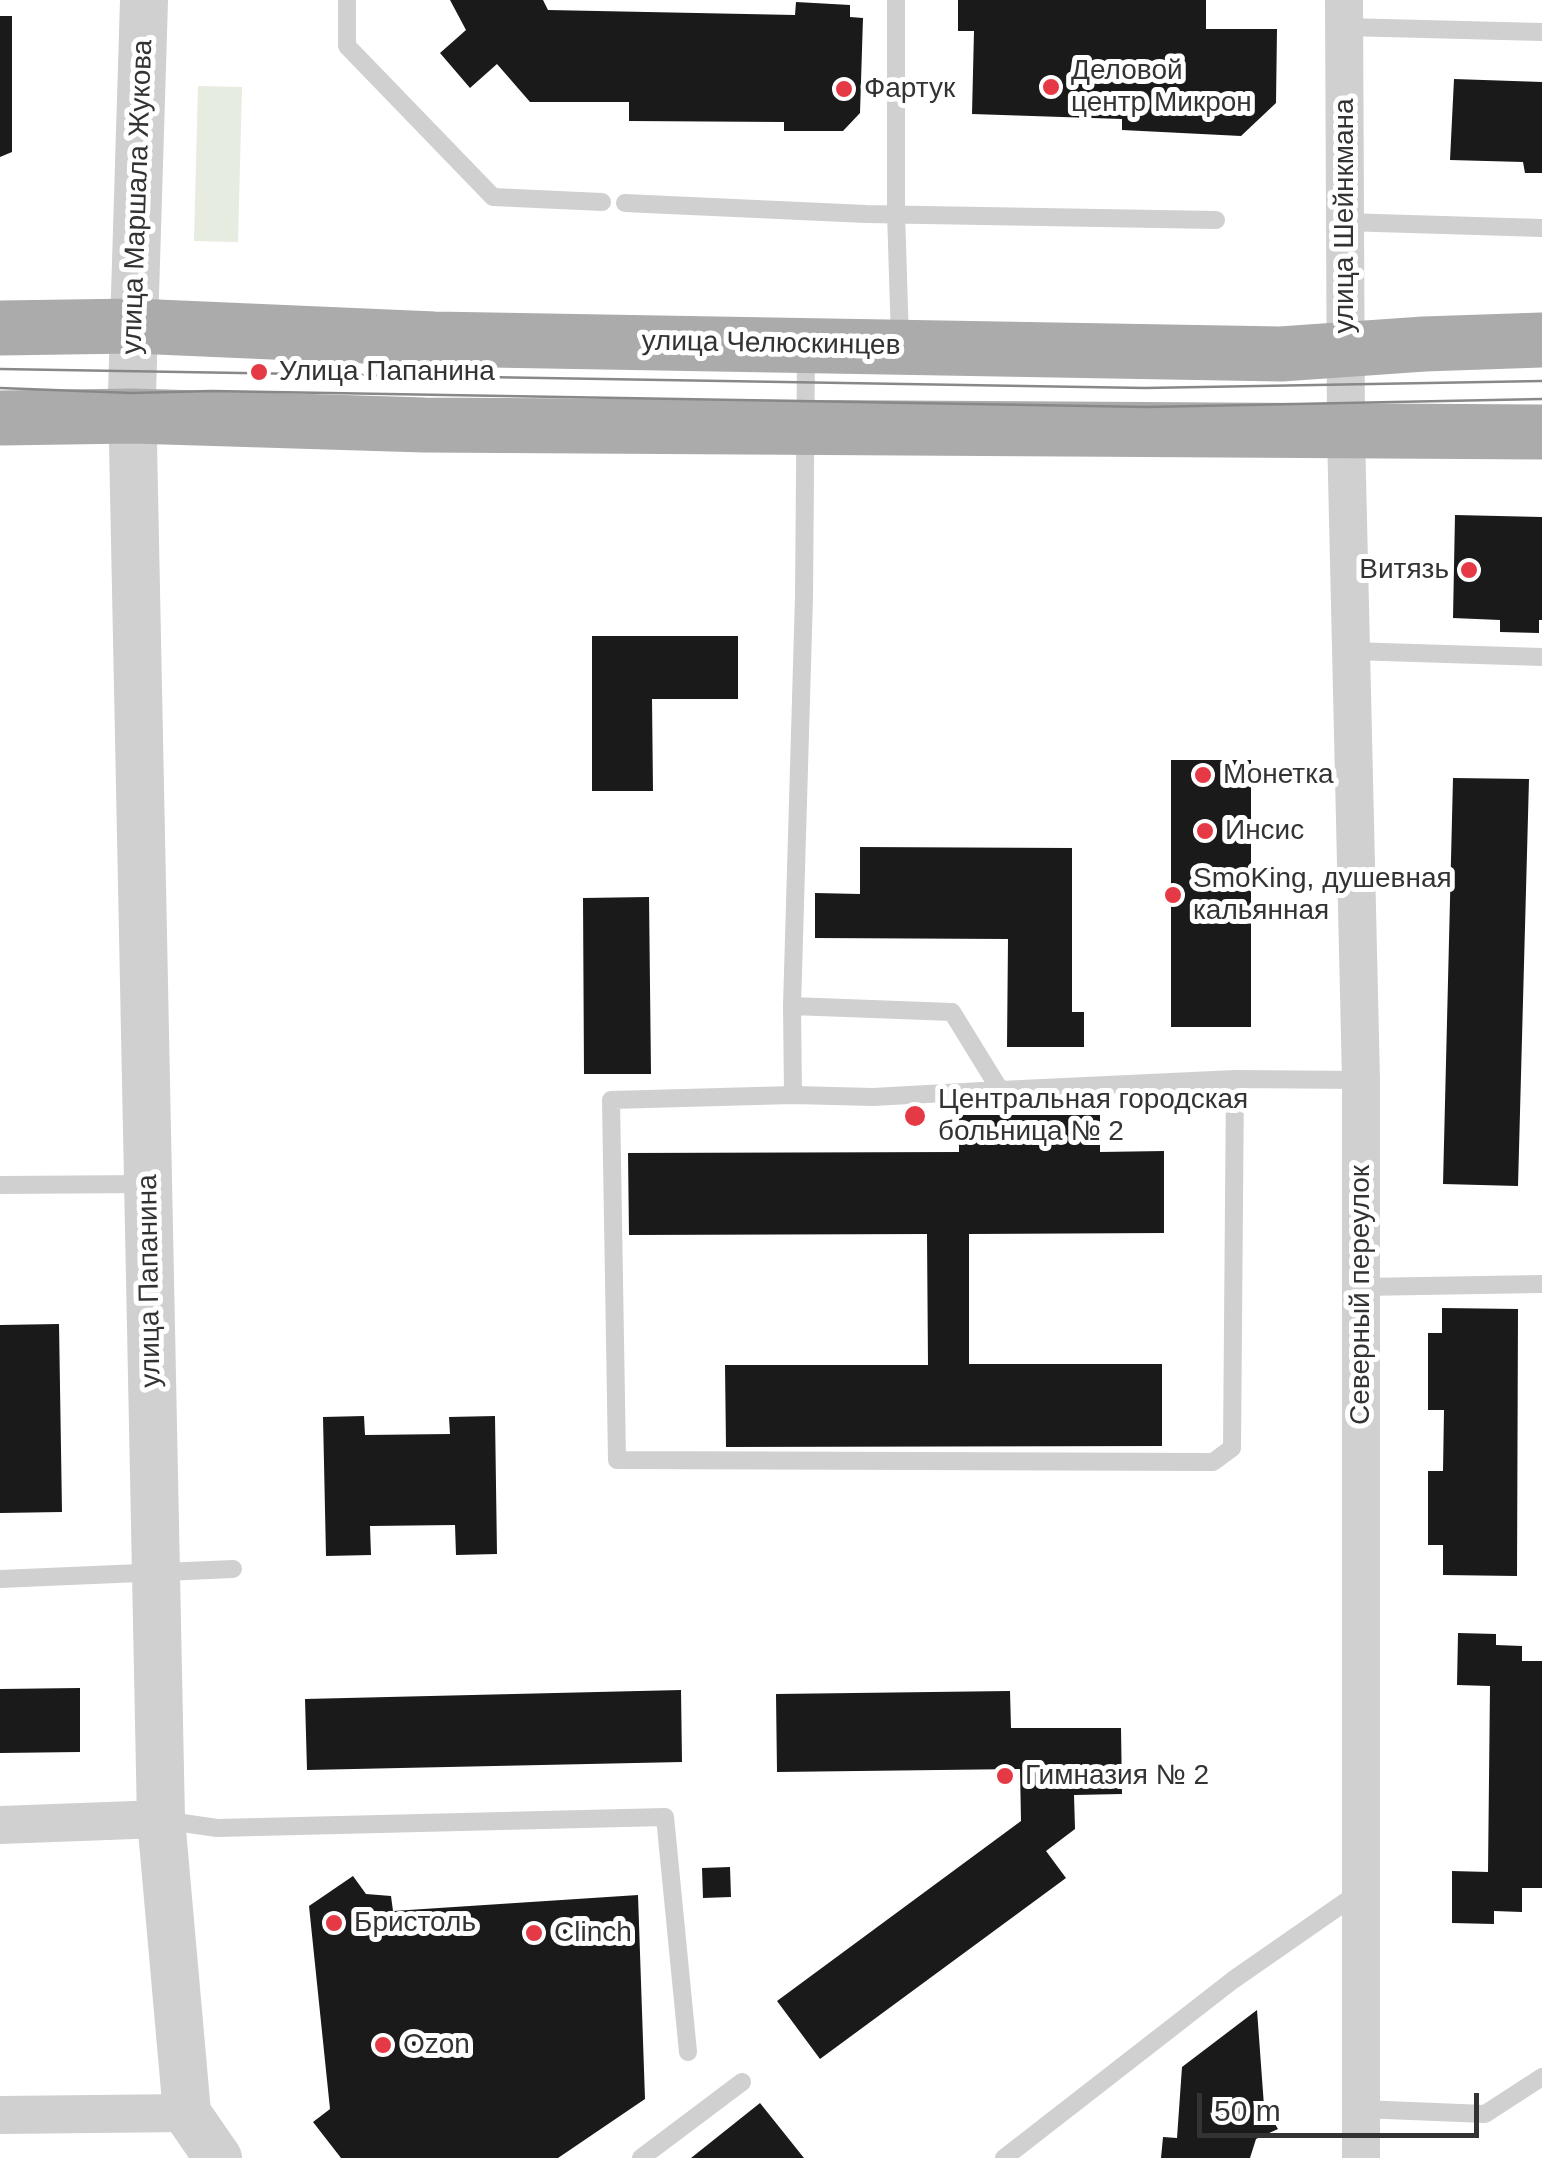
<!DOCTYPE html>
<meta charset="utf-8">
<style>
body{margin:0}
#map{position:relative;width:1542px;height:2158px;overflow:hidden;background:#fff;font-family:Helvetica,sans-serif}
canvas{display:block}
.scale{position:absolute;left:1197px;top:2093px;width:282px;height:45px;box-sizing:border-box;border:5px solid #333;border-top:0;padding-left:12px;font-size:30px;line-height:35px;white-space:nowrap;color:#333;-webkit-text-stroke:8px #fff;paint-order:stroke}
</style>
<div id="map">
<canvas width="1542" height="2158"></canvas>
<div class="scale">50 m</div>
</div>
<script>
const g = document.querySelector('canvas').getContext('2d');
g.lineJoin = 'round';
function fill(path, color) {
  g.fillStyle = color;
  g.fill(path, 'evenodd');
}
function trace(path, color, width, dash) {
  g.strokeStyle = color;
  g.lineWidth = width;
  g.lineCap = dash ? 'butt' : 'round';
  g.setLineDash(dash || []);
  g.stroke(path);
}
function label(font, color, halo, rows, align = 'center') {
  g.font = font + ' Helvetica,sans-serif';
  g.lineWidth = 10;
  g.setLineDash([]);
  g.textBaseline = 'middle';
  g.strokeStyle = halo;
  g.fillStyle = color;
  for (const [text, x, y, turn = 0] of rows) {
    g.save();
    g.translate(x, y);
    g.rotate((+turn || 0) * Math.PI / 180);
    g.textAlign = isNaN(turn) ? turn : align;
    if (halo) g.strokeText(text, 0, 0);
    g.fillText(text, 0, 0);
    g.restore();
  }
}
fill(new Path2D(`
 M198,86L242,87L238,242L194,241Z`), '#e6ecdf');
fill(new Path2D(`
 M450,0H543L548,10L795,15L796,2L850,5V17L863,18L860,113L843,131H784V122L629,121V102H530L497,64L470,88L440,53L466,30Z
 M958,0H1206V29H1277L1276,103L1241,136L1122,130V119L972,114L974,31H958Z
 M0,16H12V152L0,157Z
 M1454,79L1542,82V173H1525L1523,162L1450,160Z
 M1455,515L1542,517V620H1539V633L1500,632V620L1453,618Z
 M592,636H738V699H652L653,791H592Z
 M1171,760H1251V1027H1171Z
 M1453,778L1529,779L1518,1186L1443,1184Z
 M860,847L1072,848V1012H1084V1047H1007L1008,939L815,938V893L860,894Z
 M649,897L651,1074H584L583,898Z
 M959,1115H1100V1152L1164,1151V1233L969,1234V1364H1162V1446L726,1447L725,1365H928L927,1234L629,1235L628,1153L959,1152Z
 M1442,1308L1518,1309L1517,1576L1443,1575V1545H1428V1471H1443L1444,1410H1428V1333H1442Z
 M59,1324L62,1512L0,1513V1325Z
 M364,1416L365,1435L450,1434L449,1417L495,1416L497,1554L456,1555L455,1525L370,1526L371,1555L326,1556L323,1417Z
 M1458,1633L1496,1634V1645L1522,1646V1661H1542V1888H1522V1912L1494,1911V1924L1452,1923V1871L1488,1872L1490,1686L1457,1685Z
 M80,1688V1752L0,1753V1689Z
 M681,1690L682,1762L307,1770L305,1699Z
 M1010,1691L1011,1728H1121L1122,1794L1074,1795L1075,1829L1046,1851L1066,1878L820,2059L777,2001L1021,1821L1020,1769L777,1772L776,1694Z
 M730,1867L731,1897L703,1898L702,1868Z
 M353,1876L366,1894L391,1896L393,1911L638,1895L645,2099L558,2158H341L313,2122L330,2109L309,1906Z
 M1257,2010L1264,2106L1278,2129L1256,2139L1250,2158H1161L1163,2137L1177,2138L1182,2067Z
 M760,2103L804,2158H691Z`), '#1a1a1a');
trace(new Path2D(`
 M347,0V46L493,197L602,202
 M896,0V212L900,341
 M1345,27L1542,32
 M625,203L866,214L1216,220
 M1344,222L1542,228
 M1351,651L1542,657
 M792,1006L804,597L806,352
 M1235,1079L1232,1448L1213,1462L617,1460L611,1100L793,1095L792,1006L952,1012L1000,1090L1235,1079L1361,1080
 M793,1095L873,1097L1000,1090
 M0,1185L148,1184
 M1361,1287L1542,1284
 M0,1579L233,1569
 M162,1820L217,1828L665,1817L688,2052
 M1361,2109L1485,2114L1542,2077
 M641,2158L742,2082
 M1004,2158L1233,1980L1361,1891`), '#d0d0d0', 18);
trace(new Path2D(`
 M1344,0L1346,433L1361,1080V2158
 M0,1825L161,1819
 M0,2115L187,2113`), '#d0d0d0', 38);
trace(new Path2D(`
 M144,0L132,393L161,1819L187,2113L218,2158`), '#d0d0d0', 48);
trace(new Path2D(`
 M0,328L134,326L434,339L1281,354L1424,344L1542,340
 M0,418L133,416L424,425L1542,432`), '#ababab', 55);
trace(new Path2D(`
 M0,369L1145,388L1542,381
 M0,388L132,393L212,391L1147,407L1542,399`), '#888', 2.5);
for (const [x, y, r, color] of [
 [1051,87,10,"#e63946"],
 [844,89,10,"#e63946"],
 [259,372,10,"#e63946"],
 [1469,570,10,"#e63946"],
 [1203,775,10,"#e63946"],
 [1205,831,10,"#e63946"],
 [1173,895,10,"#e63946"],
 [915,1116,12,"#e63946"],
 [1005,1776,10,"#e63946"],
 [334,1923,10,"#e63946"],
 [534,1933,10,"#e63946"],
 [383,2045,10,"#e63946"]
]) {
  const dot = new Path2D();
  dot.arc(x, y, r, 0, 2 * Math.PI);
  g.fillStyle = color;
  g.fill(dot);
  trace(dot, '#fff', 4);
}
label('28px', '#333', '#fff', [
 ["Деловой",1071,71],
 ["центр Микрон",1071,103],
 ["Фартук",864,89],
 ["Улица Папанина",279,372],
 ["Витязь",1449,570,"right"],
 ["Монетка",1223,775],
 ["Инсис",1225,831],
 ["SmoKing, душевная",1193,879],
 ["кальянная",1193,911],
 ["Центральная городская",938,1100],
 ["больница № 2",938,1132],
 ["Гимназия № 2",1025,1776],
 ["Бристоль",354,1923],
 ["Clinch",554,1933],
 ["Ozon",403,2045]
], 'left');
label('28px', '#333', '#fff', [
 ["улица Маршала Жукова",138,197,-88],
 ["улица Шейнкмана",1345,216,-90],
 ["улица Челюскинцев",771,344,1],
 ["улица Папанина",150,1281,-91],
 ["Северный переулок",1361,1295,-90]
]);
</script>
